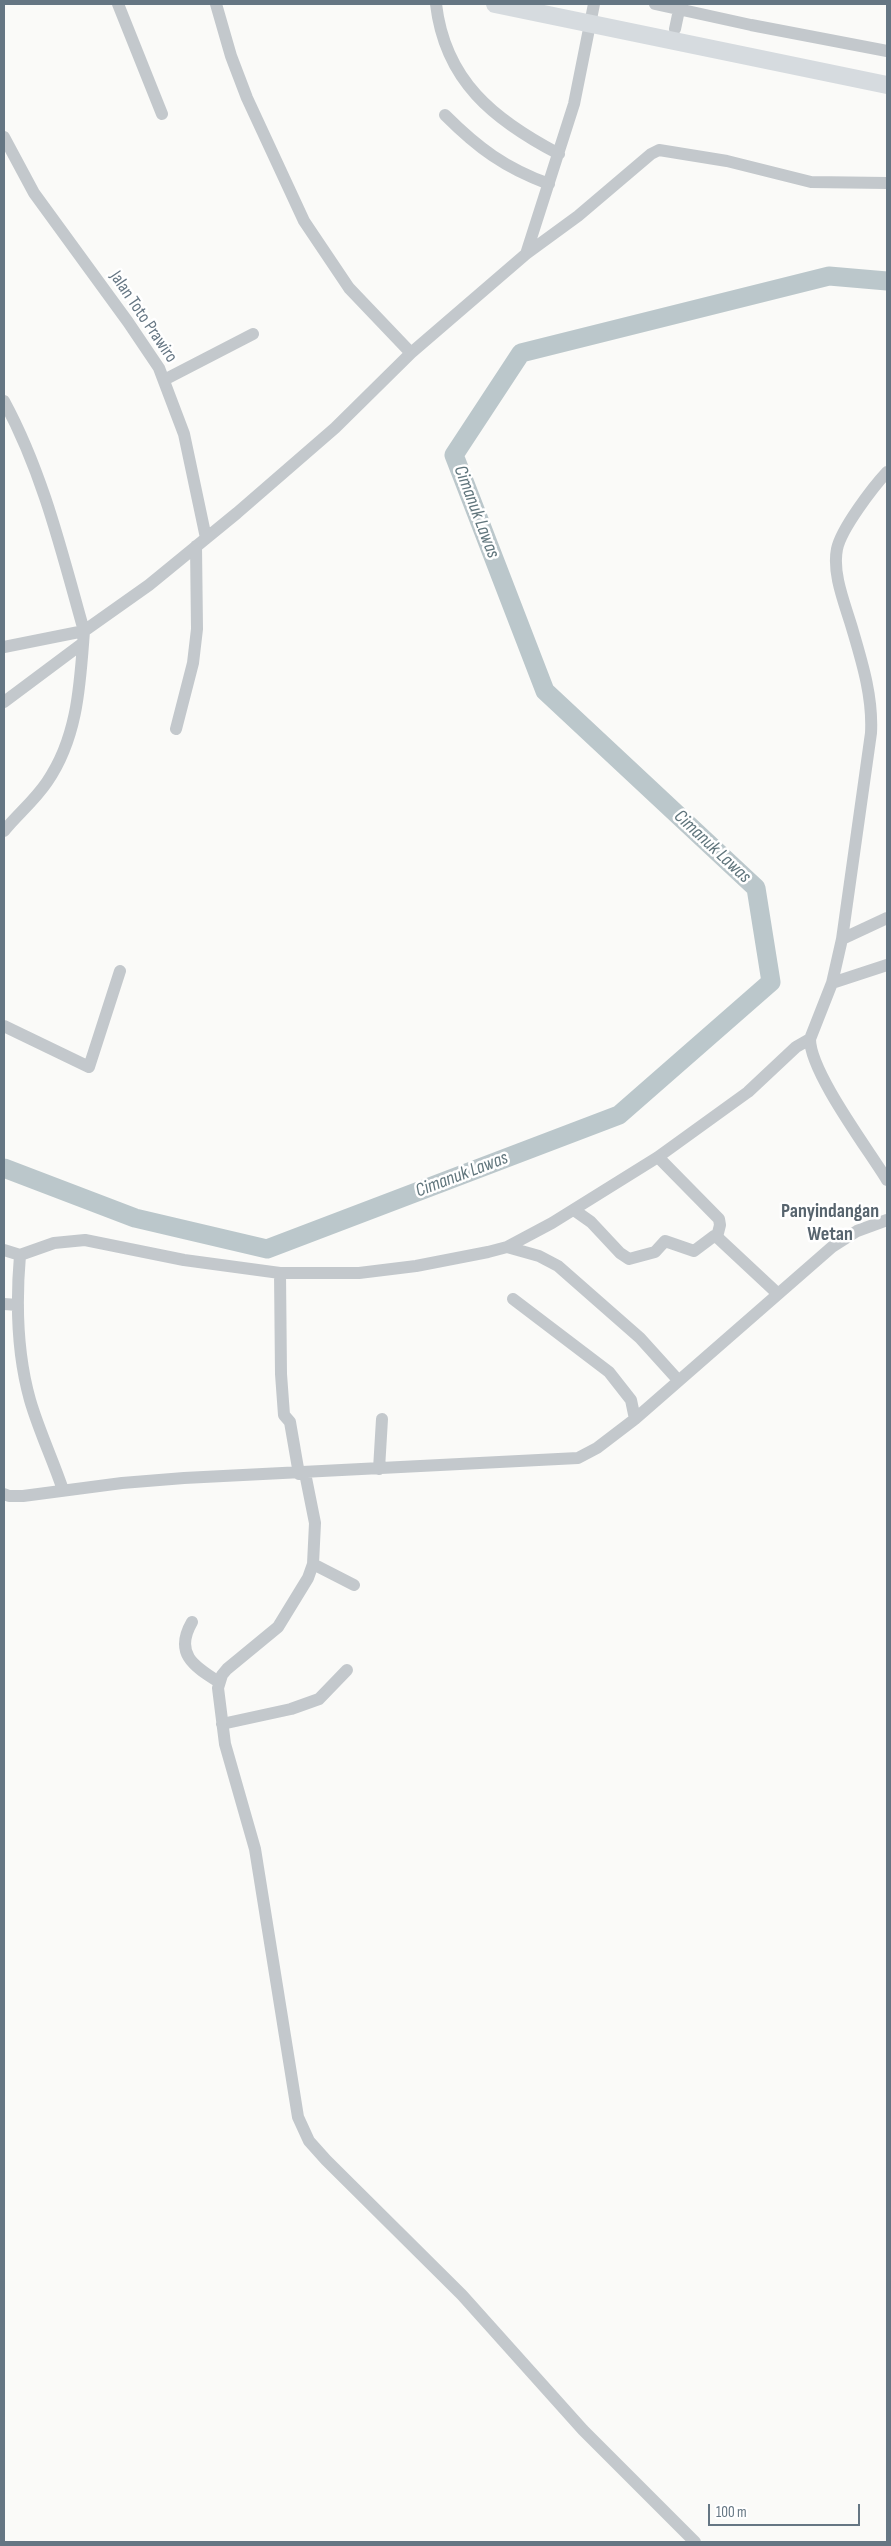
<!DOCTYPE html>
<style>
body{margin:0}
#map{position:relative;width:891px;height:2546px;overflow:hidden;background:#fafaf8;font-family:"Sofia Sans Condensed",sans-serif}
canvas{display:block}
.frame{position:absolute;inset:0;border:5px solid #657683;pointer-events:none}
.scale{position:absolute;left:708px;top:2504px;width:152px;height:22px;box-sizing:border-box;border:2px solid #657683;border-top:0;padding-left:6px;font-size:15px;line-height:18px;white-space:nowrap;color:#657683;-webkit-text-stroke:4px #fff;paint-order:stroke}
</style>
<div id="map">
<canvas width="891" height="2546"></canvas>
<div class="frame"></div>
<div class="scale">100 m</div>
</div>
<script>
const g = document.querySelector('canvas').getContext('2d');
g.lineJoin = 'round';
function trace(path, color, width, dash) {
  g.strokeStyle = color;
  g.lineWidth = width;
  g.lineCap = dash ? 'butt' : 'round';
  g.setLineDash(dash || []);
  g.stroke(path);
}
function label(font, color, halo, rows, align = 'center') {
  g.font = font + ' "Sofia Sans Condensed",sans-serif';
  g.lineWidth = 5;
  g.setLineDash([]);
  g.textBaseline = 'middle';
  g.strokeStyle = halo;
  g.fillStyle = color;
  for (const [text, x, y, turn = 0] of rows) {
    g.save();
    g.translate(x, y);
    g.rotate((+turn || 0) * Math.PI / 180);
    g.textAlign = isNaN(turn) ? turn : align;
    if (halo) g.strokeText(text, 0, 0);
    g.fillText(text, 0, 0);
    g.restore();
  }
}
trace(new Path2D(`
 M4,1168L135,1218L267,1249L619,1115L771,982L756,888L545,691L454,455L521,353L829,276L887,281`), '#bbc7cb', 19);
trace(new Path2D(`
 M118,4L162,114
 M216,4L231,56L247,98L304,221L349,288L411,353
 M436,4C445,81 494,120 559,154
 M655,4L751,25L887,51
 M675,29L679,10
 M445,115C478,148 505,168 549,184
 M4,137L34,193L128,322L159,368L184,434L206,538
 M526,254L578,216L651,154L659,150L727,161L811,182L887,183
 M164,380L253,334
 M4,401C43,473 62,553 84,631L4,647
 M887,472C873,487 841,529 837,549C832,574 845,604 852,628C862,662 873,697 871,733L842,939L832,983L810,1039C810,1072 868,1149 887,1180
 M4,702L83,643
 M176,729L193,663L197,629L196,546
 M4,831C17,815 35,800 47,782C78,737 80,684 84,631L149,585L237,513L335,428L411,353L526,254L574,104L594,4
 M842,939L887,918
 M832,983L887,965
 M4,1026L89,1067L120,971
 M658,1157L719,1219L720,1225L717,1237
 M574,1210L591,1222L620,1253L629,1259L655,1252L665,1241L694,1251L714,1236L717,1237L777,1293
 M507,1247L539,1256L558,1266L640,1338L678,1380
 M4,1250L20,1255L54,1243L85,1240L184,1260L280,1273H359L416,1266L488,1252L507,1247L552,1223L658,1157L748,1092L796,1047L810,1039
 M20,1255C16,1302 17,1354 30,1400C39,1431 53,1460 63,1490
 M280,1273L281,1374L284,1415L290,1422L299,1474
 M513,1299L609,1372L631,1400L635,1419
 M4,1304L18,1305
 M379,1469L382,1419
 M305,1473L315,1523L313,1564L308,1578L278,1627L227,1669L222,1675L218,1688L225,1744L255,1849L298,2117L309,2141L326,2160L462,2295L583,2430L695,2542
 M4,1494L9,1496H23L122,1483L184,1478L578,1458L597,1448L635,1419L832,1247L857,1231L887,1220
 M313,1564L354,1585
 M192,1622C174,1653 193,1666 219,1682
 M222,1724L291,1709L319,1699L347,1670`), '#c3c8cc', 12);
trace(new Path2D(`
 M495,4L887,85`), '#d6dbdf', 18);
label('18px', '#657683', '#fff', [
 ["Jalan Toto Prawiro",143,317,56]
]);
label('italic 19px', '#60757c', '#fff', [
 ["Cimanuk Lawas",476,512,69],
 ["Cimanuk Lawas",712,847,43],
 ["Cimanuk Lawas",462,1175,-21]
]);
label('bold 20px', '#57646e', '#fff', [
 ["Panyindangan",830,1212],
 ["Wetan",830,1235]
]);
</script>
